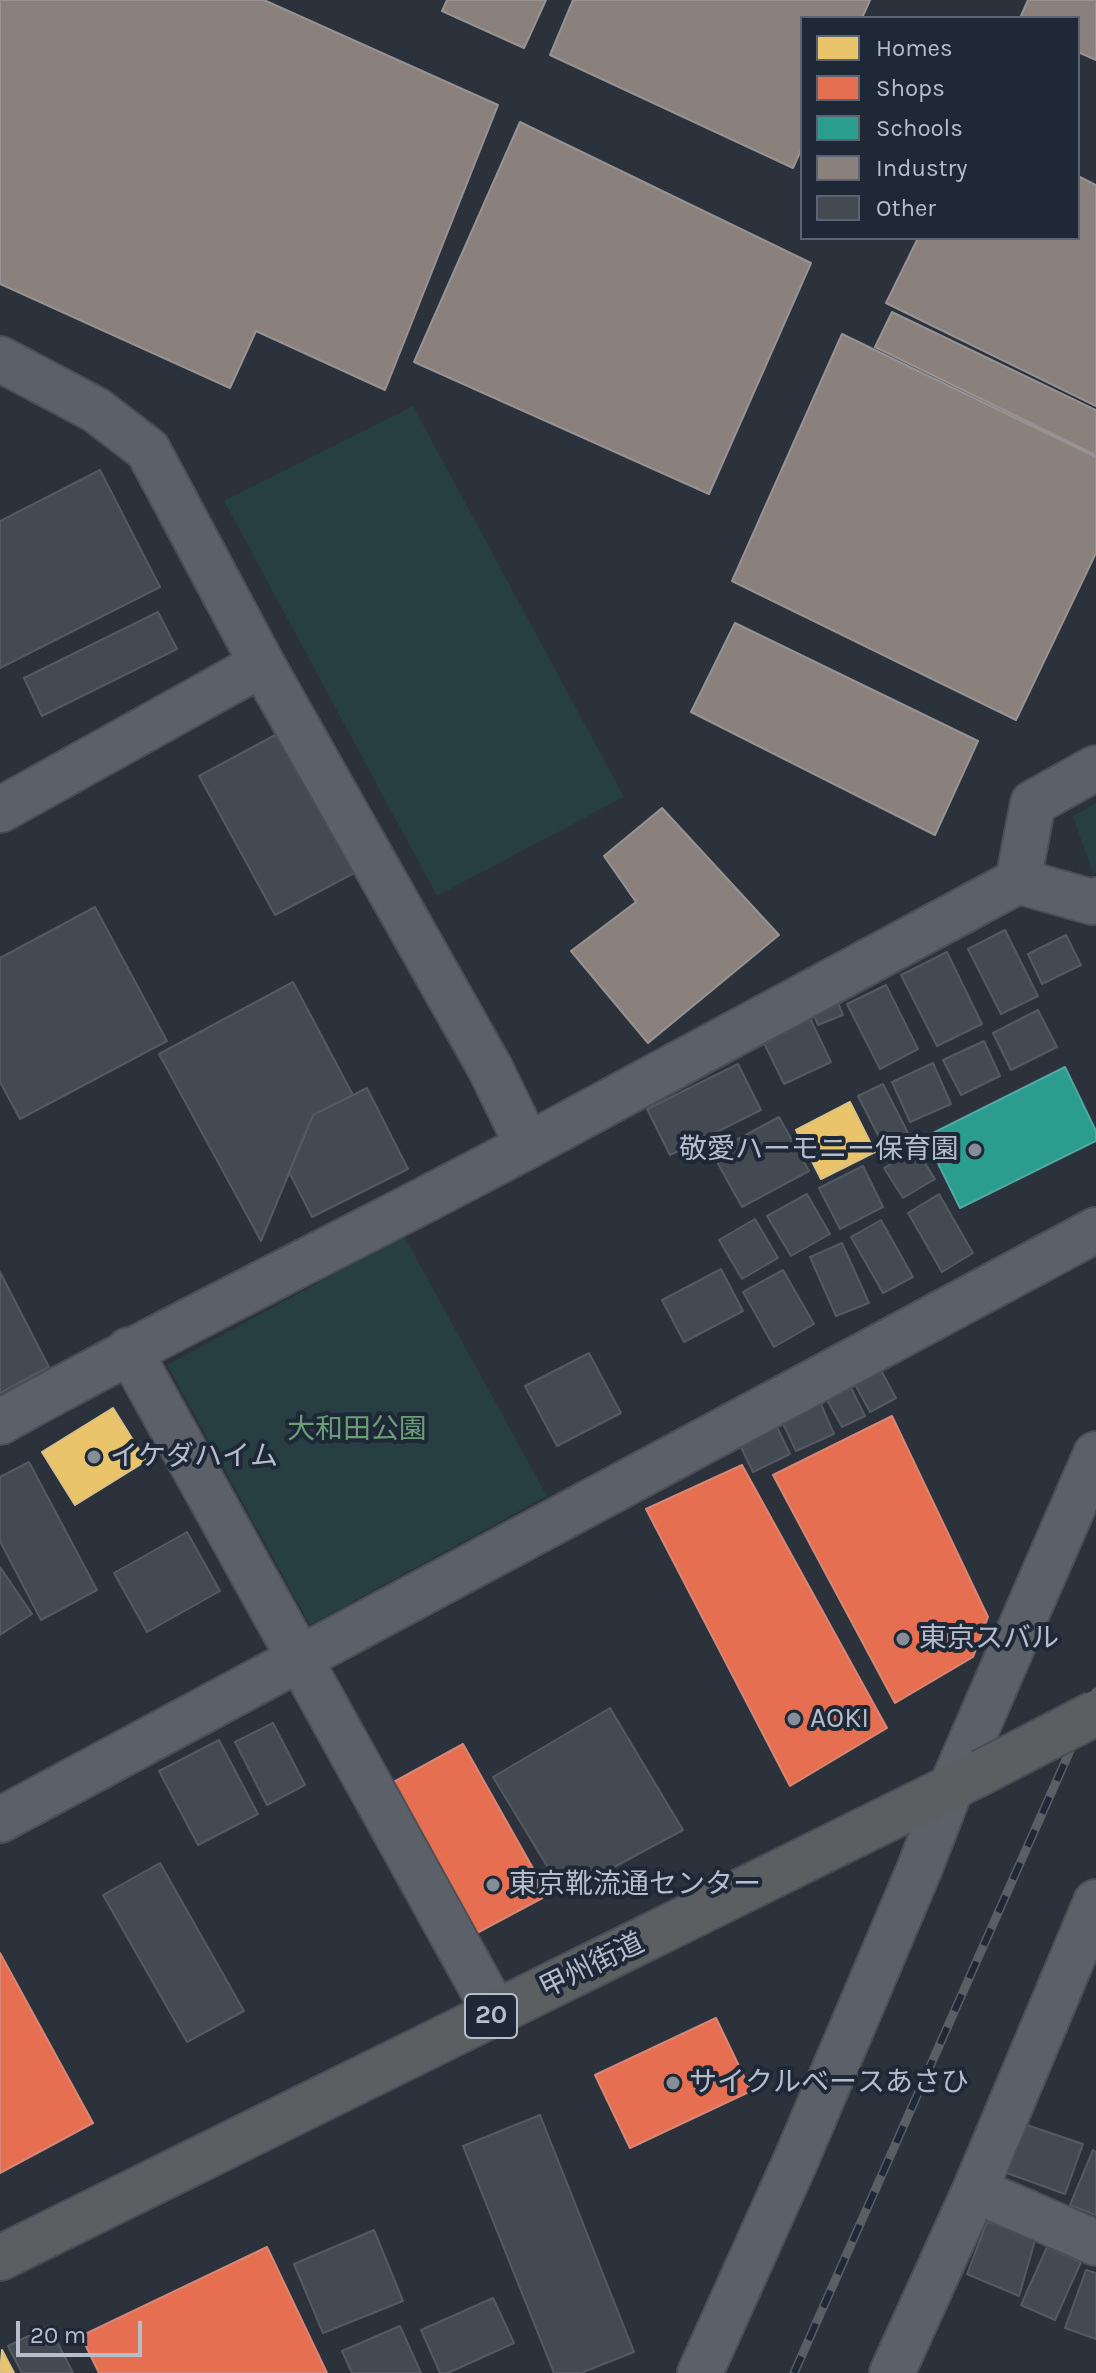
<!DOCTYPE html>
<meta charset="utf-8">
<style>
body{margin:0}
#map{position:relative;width:1096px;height:2373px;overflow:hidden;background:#2b323b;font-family:Karla,sans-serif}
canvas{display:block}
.legend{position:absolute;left:800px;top:16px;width:280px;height:224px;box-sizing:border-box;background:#1e2837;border:2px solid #5b6473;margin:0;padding:10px 14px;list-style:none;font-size:24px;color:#b6becc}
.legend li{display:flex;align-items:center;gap:16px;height:40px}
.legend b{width:40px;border:2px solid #5b6473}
.scale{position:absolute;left:16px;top:2321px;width:126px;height:36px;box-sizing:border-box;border:4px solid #b6becc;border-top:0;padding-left:10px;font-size:24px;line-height:28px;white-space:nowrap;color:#b6becc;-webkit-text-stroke:6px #1e2837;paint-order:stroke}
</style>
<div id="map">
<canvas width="1096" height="2373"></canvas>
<ul class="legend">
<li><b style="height:22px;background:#e9c46a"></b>Homes</li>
<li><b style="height:22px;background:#e76f51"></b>Shops</li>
<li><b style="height:22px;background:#2a9d8f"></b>Schools</li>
<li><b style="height:22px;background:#8a817c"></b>Industry</li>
<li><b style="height:22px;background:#444a52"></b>Other</li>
</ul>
<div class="scale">20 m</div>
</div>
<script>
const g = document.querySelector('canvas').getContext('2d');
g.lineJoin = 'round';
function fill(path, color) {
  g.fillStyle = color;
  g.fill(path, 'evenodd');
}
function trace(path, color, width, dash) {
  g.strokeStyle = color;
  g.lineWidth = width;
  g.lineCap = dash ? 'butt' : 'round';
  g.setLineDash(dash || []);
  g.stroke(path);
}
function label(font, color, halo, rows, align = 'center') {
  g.font = font + ' Karla,"Noto Sans JP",sans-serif';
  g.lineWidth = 8;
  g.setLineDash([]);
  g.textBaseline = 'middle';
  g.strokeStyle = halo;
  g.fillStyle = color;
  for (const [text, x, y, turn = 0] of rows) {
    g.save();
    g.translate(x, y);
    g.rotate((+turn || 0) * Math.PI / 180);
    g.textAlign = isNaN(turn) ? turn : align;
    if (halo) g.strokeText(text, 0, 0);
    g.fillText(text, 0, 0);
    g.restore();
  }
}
fill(new Path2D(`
 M413,406L624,797L437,896L224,501Z
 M1096,803V873L1093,874L1073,816Z
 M404,1236L547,1496L310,1625L167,1365Z`), '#273e42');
const homes = new Path2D(`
 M850,1102L875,1152L821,1179L796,1130Z
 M113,1408L146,1461L75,1505L42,1452Z
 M2,2350L14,2373H0Z`);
fill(homes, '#e9c46a');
trace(homes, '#dac287', 2);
const shops = new Path2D(`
 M892,1416L988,1617L973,1657L895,1703L773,1475Z
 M742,1465L887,1728L790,1786L646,1509Z
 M463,1744L548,1895L475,1934L390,1784Z
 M0,1953L93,2123L0,2173Z
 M716,2018L751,2091L630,2148L595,2075Z
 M267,2247L327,2373H99L81,2336Z`);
fill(shops, '#e76f51');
trace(shops, '#d88776', 2);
const schools = new Path2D(`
 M1065,1067L1096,1131V1141L960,1208L925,1137Z`);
fill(schools, '#2a9d8f');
trace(schools, '#54a7a1', 2);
const industry = new Path2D(`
 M0,0H264L498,105L385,390L256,331L230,388L0,284Z
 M447,0H546L524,48L442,11Z
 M573,0H870L862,18H802V148L793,168L550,55Z
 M1028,0H1096V60L1078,52V18H1020Z
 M520,122L811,263L709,494L414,362Z
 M1078,176L1096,185V406L886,303L918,238H1078Z
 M892,312L1096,410V455L875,347Z
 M842,334L1096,457V553L1016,720L732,581Z
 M735,623L978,741L935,835L691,712Z
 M662,808L779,935L648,1043L571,951L636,902L604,856Z`);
fill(industry, '#8a817c');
trace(industry, '#979394', 2);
const building = new Path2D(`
 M100,470L160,587L0,668V521Z
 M158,612L177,649L42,716L24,678Z
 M279,733L356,872L275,915L199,776Z
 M95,907L167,1041L20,1119L0,1082V958Z
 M1005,930L1038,996L1001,1014L968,949Z
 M1066,935L1081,965L1042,984L1028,954Z
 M947,952L982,1024L937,1046L901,975Z
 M293,982L353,1095L313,1115L261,1241L159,1054Z
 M886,985L918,1049L880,1069L847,1004Z
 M836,998L843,1015L818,1025L811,1008Z
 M1038,1010L1057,1047L1011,1070L993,1033Z
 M809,1016L831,1062L784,1084L762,1039Z
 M984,1041L1000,1076L961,1095L943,1060Z
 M933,1063L951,1104L910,1122L892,1082Z
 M738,1064L761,1110L670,1155L647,1109Z
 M883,1084L909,1135L884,1147L858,1096Z
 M367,1088L408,1169L312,1217L289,1172L313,1115Z
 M779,1117L809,1171L742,1207L712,1153Z
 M916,1149L935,1179L903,1198L884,1168Z
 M863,1166L883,1207L840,1229L819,1188Z
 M807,1194L830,1234L791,1256L767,1216Z
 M939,1194L973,1253L942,1272L908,1213Z
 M755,1219L778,1258L742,1279L719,1240Z
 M881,1220L913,1277L883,1293L851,1237Z
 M842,1243L869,1303L836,1316L810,1257Z
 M721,1269L743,1311L684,1342L662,1300Z
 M783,1270L814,1324L774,1347L743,1292Z
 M0,1272L49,1367L0,1393Z
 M589,1353L621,1413L557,1446L525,1386Z
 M877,1363L896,1398L870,1412L851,1377Z
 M846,1378L865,1416L842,1427L822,1391Z
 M817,1395L834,1434L796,1451L778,1413Z
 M773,1419L790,1454L753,1472L736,1437Z
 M29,1462L97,1590L41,1620L0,1541V1477Z
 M187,1532L220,1591L147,1632L114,1573Z
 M0,1567L32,1614L0,1635Z
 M610,1708L683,1830L564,1894L493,1777Z
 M273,1723L305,1785L267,1805L235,1742Z
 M219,1740L258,1814L198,1845L159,1771Z
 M160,1863L244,2011L187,2042L103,1895Z
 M540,2115L634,2352L581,2373H554L463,2146Z
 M1021,2123L1083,2144L1065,2194L1004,2172Z
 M1093,2150L1096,2152V2215L1070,2205Z
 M987,2222L1036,2237L1019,2296L967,2274Z
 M374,2230L403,2301L323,2333L294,2264Z
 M1047,2247L1081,2262L1055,2320L1021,2305Z
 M1086,2270L1096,2273V2339L1065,2328Z
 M493,2298L514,2343L448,2373H440L421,2330Z
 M49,2326L73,2373H22L8,2346Z
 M400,2326L421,2373H352L342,2351Z`);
fill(building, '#444a52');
trace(building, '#535a63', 2);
const minor = new Path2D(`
 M0,359L96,410L148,450L262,664L490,1068L528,1146
 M0,810L262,664
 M1018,881L1033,803L1096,768
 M129,1350L496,2014
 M0,1422C174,1325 354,1239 529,1145C692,1057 854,968 1018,881L1092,902L1096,900
 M0,1820L1096,1230
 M975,2190L1096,2243
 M700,2373L796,2160L919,1870L950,1790L1096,1454
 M892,2373L975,2190L1096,1902`);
const highway = new Path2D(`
 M0,2258L982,1772`);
trace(minor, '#4a4e55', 48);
trace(highway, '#484e57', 48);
trace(minor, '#5c6169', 44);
trace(highway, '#5c5f62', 44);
const rail = new Path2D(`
 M794,2373L1096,1692`);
trace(rail, '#5a5f66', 9);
trace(rail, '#1e2837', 6, [18]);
const highwayBridge = new Path2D(`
 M982,1772L1096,1713`);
trace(highwayBridge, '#484e57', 48, []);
trace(highwayBridge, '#5c5f62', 44);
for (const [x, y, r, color] of [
 [975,1150,8,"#858d99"],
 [94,1457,8,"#858d99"],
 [903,1639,8,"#858d99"],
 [794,1719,8,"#858d99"],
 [493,1885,8,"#858d99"],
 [673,2083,8,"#858d99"]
]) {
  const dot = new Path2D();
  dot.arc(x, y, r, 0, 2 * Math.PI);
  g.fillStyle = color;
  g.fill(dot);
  trace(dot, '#1e2837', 3);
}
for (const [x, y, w] of [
 [491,2016,52]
]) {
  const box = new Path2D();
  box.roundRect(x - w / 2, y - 22, w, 44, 6);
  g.fillStyle = '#1e2837';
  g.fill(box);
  trace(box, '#b6becc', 2);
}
label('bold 26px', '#b6becc', null, [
 ["20",491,2016]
]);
label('28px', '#b6becc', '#1e2837', [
 ["敬愛ハーモニー保育園",959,1150,"right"],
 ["イケダハイム",110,1457],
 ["東京スバル",919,1639],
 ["AOKI",810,1719],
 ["東京靴流通センター",509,1885],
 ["サイクルベースあさひ",689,2083]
], 'left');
label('28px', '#6b9e77', '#1e2837', [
 ["大和田公園",357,1430]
]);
label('28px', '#b6becc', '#1e2837', [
 ["甲州街道",592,1966,-26]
]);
</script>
